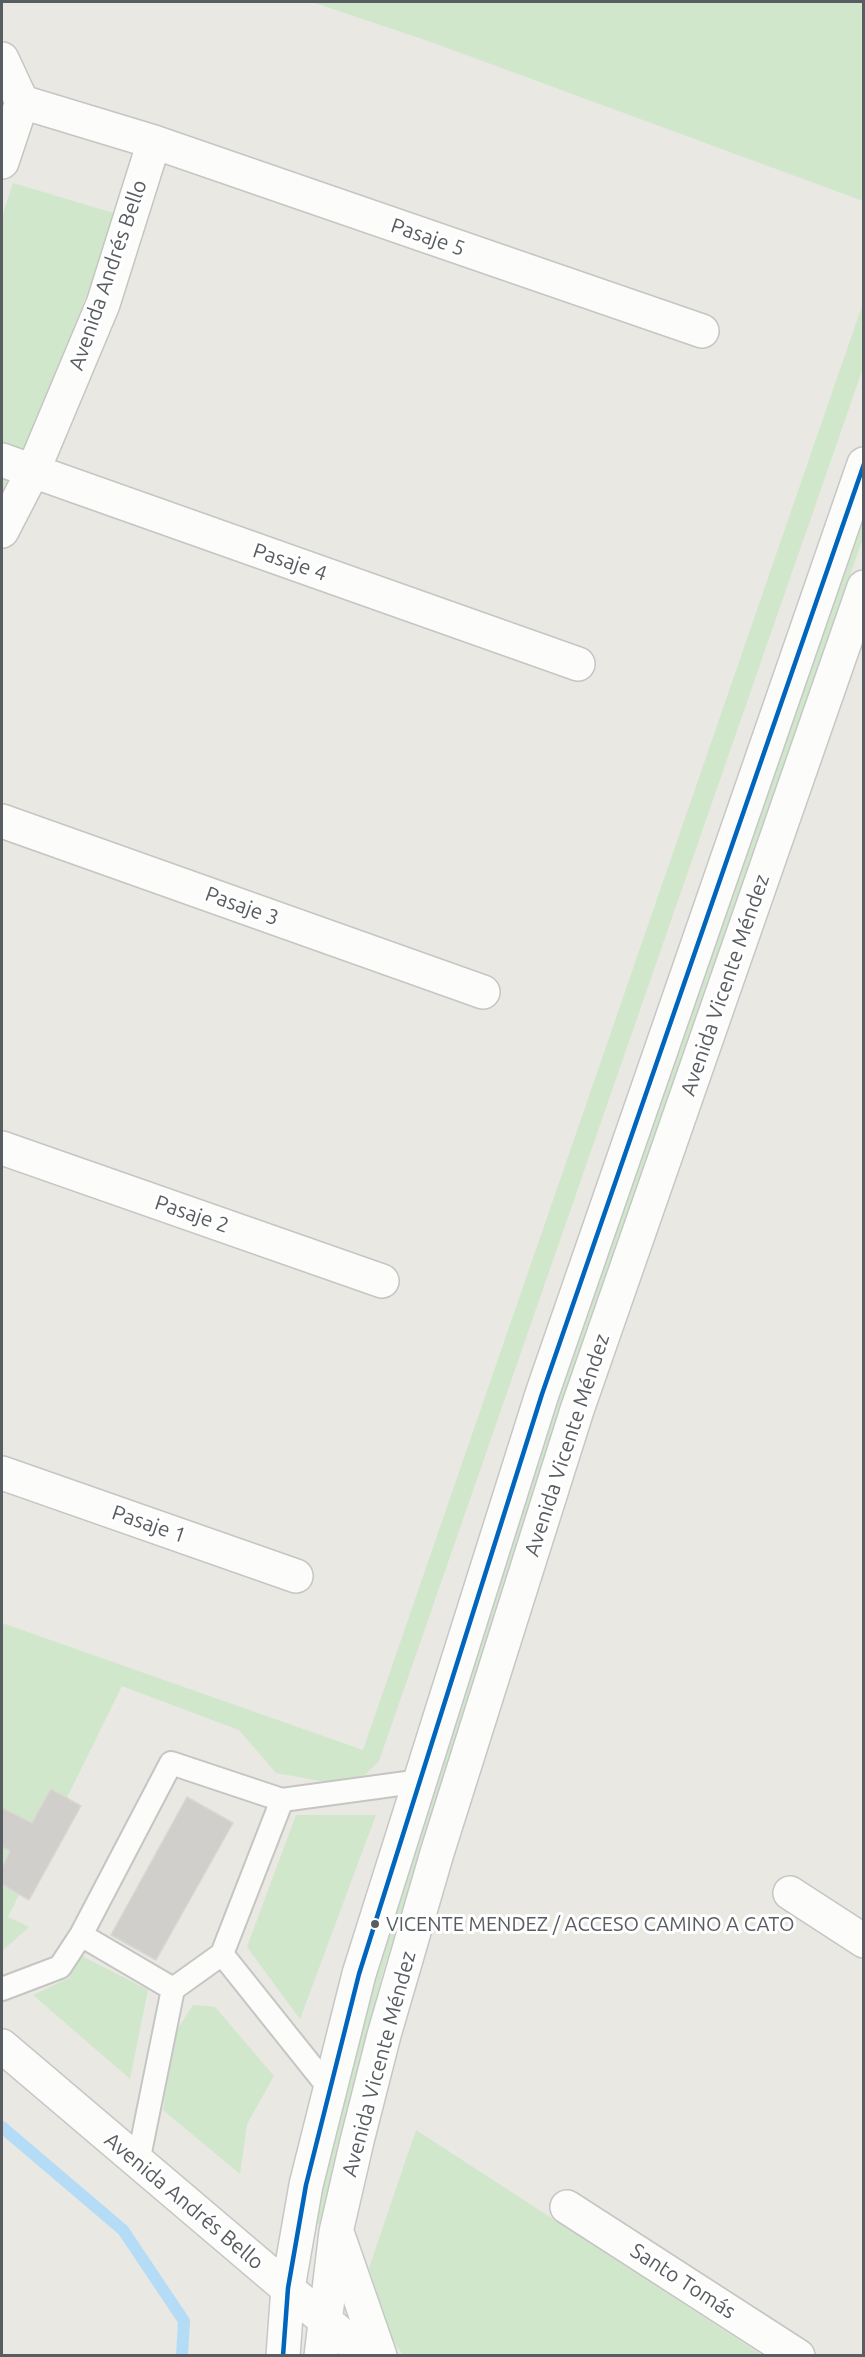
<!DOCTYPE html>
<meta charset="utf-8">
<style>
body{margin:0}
#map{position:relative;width:865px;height:2357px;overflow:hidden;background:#e9e8e2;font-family:Ubuntu,sans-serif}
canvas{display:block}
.frame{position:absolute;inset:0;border:3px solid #585d61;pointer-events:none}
</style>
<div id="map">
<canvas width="865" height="2357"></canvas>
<div class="frame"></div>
</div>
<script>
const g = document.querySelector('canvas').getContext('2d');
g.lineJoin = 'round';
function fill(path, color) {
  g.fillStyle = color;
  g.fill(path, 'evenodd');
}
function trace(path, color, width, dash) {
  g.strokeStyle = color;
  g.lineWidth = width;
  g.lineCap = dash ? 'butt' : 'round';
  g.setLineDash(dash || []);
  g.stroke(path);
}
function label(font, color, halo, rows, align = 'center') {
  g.font = font + ' Ubuntu,sans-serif';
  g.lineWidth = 6;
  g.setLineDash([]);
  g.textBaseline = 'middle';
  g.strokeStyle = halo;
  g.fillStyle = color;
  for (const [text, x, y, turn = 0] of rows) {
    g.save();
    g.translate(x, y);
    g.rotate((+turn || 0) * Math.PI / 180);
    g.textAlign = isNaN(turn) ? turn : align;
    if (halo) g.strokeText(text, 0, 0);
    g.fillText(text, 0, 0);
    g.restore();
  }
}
fill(new Path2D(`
 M312,2H863V201L431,42Z
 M13,183L117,214L43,410L2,492V217Z
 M863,303V368L379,1761L365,1775L331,1783L276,1773L239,1730L122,1686L8,1917L29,1927L2,1951V1623L363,1750Z
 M863,502V538L562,1403L381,1978L321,2225L310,2222L370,1974L552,1398Z
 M296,1815H376L300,2019L247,1947Z
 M80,1955L148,1990L130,2079L33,1995L69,1978Z
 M193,2005L215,2007L274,2076L247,2124L240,2174L163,2110L173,2036Z
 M416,2130L762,2355H403L393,2341L369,2268Z`), '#d0e7cc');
trace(new Path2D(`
 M2,2127L123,2230L184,2321L182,2356`), '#b4dcf6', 12);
const building = new Path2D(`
 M51,1789L81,1806L29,1900L2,1884V1868L10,1851L2,1847V1808L32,1823Z
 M187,1797L233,1823L156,1960L111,1935Z`);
fill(building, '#d0cfcb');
trace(building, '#d8d7d2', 1.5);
const lane = new Path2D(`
 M282,1800L421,1781
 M222,1954L329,2088
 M2,1989L60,1967L81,1935
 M138,2162L173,1989L222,1954L282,1800L171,1763L81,1935L173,1989`);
const street = new Path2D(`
 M2,59L22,102
 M2,162L22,102L154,142L702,331
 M2,460L578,664
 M2,531L33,471L103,304L154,142
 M2,821L483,992
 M2,1148L382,1281
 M2,1473L296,1576
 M790,1893L864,1941
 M567,2207L798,2356`);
const secondary = new Path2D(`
 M2,2046L367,2356
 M339,2238L380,2356
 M283,2356L288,2288L306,2185L359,1974L542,1394L864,464
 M321,2356L336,2232L357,2141L384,2035L437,1853L577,1410L864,587`);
trace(lane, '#c5c5c3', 26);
trace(street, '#c5c5c3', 36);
trace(secondary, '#c6c7c6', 36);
trace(lane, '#fcfcfb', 22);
trace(street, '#fcfcfb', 33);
trace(secondary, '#fcfcfb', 33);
trace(new Path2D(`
 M283,2356L288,2288L306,2185L359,1974L542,1394L864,464`), '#0065bd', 4.5);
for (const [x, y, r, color] of [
 [375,1924,5,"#585d61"]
]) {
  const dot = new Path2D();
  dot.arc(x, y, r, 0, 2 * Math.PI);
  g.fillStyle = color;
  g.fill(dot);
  trace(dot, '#fff', 2);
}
label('20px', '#585d61', '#fff', [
 ["VICENTE MENDEZ / ACCESO CAMINO A CATO",386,1924]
], 'left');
label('21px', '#585d61', '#fff', [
 ["Pasaje 5",428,237,19],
 ["Avenida Andrés Bello",108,275,-71],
 ["Pasaje 4",290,562,19],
 ["Pasaje 3",242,906,20],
 ["Avenida Vicente Méndez",725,985,-71],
 ["Pasaje 2",192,1214,19],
 ["Avenida Vicente Méndez",567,1445,-72],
 ["Pasaje 1",149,1524,19],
 ["Avenida Vicente Méndez",379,2064,-75],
 ["Avenida Andrés Bello",184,2201,40],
 ["Santo Tomás",683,2281,33]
]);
</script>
